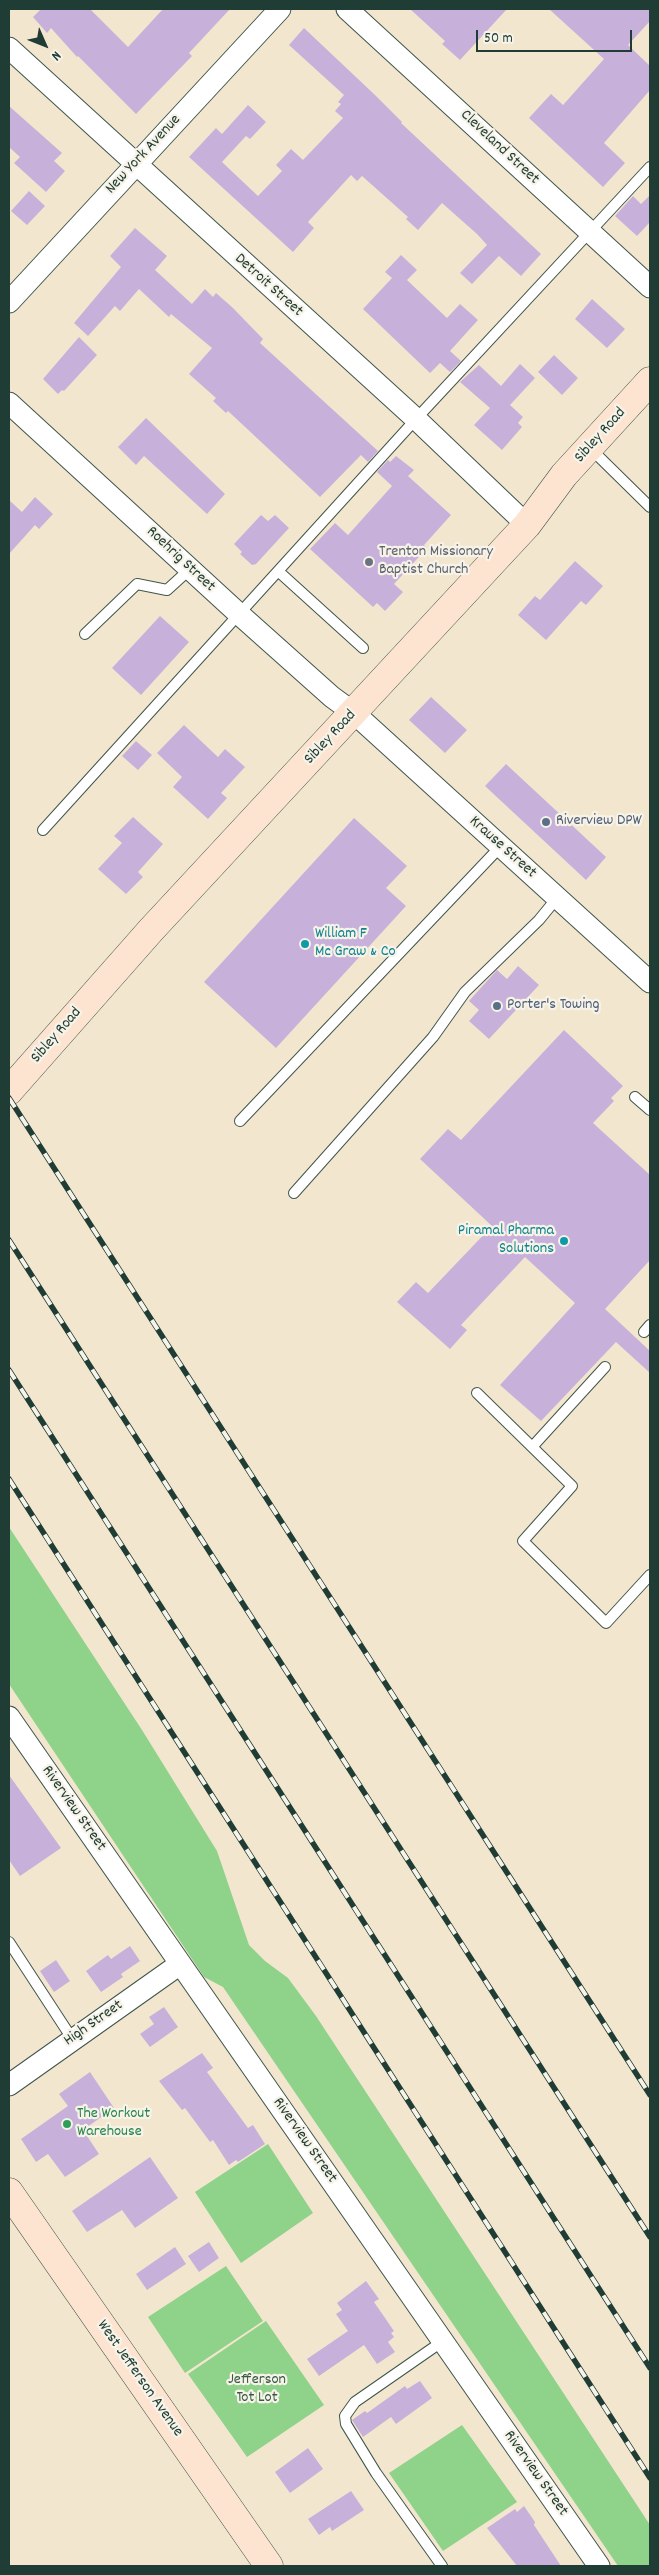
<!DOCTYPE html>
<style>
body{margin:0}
#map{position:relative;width:659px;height:2575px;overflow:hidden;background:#f3e6cf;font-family:Dekko,sans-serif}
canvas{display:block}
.frame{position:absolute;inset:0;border:10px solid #1f3d34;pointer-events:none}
.north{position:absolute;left:20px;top:20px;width:50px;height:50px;-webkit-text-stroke:4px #f7f3e8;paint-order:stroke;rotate:134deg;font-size:14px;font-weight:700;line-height:20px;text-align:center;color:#1f3d34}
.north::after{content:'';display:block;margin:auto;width:18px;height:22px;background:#1f3d34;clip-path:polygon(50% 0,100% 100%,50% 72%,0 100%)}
.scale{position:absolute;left:476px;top:30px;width:156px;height:22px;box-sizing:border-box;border:2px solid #1f3d34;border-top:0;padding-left:6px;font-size:15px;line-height:18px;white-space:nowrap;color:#1f3d34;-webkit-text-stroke:4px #f7f3e8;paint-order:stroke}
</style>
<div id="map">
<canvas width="659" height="2575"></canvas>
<div class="frame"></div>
<div class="north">N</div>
<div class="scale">50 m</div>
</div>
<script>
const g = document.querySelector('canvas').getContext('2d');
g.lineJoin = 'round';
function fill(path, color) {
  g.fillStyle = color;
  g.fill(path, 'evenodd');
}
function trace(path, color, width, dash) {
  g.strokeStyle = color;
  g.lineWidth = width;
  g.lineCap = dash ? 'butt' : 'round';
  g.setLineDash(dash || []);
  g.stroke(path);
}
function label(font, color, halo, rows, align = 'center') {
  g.font = font + ' Dekko,sans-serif';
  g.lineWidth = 4.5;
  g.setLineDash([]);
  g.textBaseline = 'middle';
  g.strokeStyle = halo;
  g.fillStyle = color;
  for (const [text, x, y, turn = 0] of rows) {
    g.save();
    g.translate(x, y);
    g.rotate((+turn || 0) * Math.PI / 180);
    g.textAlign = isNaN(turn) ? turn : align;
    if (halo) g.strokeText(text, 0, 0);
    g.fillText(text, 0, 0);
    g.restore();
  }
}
fill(new Path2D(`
 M9,1527L142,1730L217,1851L249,1945L265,1961L288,1978L316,2016L650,2525V2566H618L223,1987L204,1977L9,1684Z
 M268,2144L313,2213L241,2263L195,2192Z
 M226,2266L263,2321L185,2373L148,2317Z
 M266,2321L324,2405L247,2457L188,2374Z
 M462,2425L517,2502L443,2551L389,2473Z`), '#8fd28a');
fill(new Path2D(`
 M41,9H90L128,47L163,9H230L189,53L192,56L136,114L78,56L77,57L51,28L47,33L33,17Z
 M410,9H507L460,60L442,44L445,41Z
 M549,9H650V21L628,45L650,66V90L604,143L625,163L603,187L529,118L551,94L563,105L604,59Z
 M304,28L375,95L402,122L401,123L541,254L521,276L499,256L472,284L460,273L487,245L477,234L442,203L418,230L406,219L408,217L362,176L357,181L351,175L308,222L314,228L293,252L189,157L216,128L222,134L248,105L266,122L250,139L246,136L222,162L258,196L282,171L276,165L291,149L303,160L343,118L335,111L341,104L338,102L344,95L289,45Z
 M9,106L62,153L54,161L65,171L46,192L14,163L20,157L9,147Z
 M29,191L45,206L27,225L11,211Z
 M650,195V222L637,236L615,216L633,196L641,204Z
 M135,228L167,256L155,270L192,304L205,289L213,297L216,293L233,308L263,339L260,343L378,451L368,462L361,455L320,497L228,411L226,413L213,401L216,398L189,374L212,348L171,314L169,317L139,289L120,311L115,306L88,336L74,323L121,267L110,256Z
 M401,255L417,270L407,280L447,318L460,304L478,320L450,351L461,361L450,372L440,363L430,373L363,309L392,278L385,272Z
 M592,299L625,329L607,348L575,319Z
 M79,337L97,355L64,391L62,390L58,394L43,379Z
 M554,355L578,378L562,395L538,372Z
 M520,364L535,378L510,405L523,417L518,423L522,427L502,450L474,425L490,408L460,382L479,365L501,386Z
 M146,418L225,494L207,514L144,456L136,465L118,447Z
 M396,456L414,470L408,476L451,515L424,545L427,548L394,584L403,592L385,611L377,603L373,607L310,549L335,523L348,535L392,486L377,472L388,460L390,462Z
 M35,497L53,514L39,529L35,525L9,554V500L22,512Z
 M261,515L268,521L275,515L289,528L256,564L252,565L240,554L242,552L234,544Z
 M575,561L603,586L586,605L581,601L546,640L518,615L535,596L540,600Z
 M160,616L189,642L141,695L112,668Z
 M431,697L467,730L445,753L409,720Z
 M184,725L218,757L225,749L245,767L221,793L227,798L208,819L173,787L182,777L157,753Z
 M136,741L152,755L138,770L122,756Z
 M506,764L606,857L586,880L485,786Z
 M133,817L163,844L138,872L143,877L126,894L98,869L122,843L114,836Z
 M354,818L407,866L386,888L406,906L276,1048L204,982Z
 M518,966L539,985L489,1039L469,1021L479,1010L469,1001L497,970L507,979Z
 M564,1030L623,1086L611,1098L614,1101L593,1123L650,1175V1260L605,1309L650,1351V1373L616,1342L541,1421L500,1385L575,1303L525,1257L461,1325L467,1330L450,1349L397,1302L416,1282L428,1293L492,1226L420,1159L448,1129L461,1140Z
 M9,1775L61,1848L20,1876L9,1860Z
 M130,1946L140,1961L121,1974L123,1977L101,1992L86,1971L108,1955L111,1959Z
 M56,1960L70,1981L54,1992L40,1971Z
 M164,2007L178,2027L150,2047L140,2034L154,2024L149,2017Z
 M202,2053L213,2068L207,2072L248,2128L253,2125L265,2144L238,2162L236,2160L229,2165L213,2140L210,2142L185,2108L182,2110L159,2081Z
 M90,2072L114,2108L83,2130L99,2154L65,2177L48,2154L36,2162L21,2139L68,2106L59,2094Z
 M150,2157L178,2198L135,2228L122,2210L87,2232L72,2211Z
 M209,2242L219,2258L199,2272L188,2256Z
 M175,2247L186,2264L147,2290L136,2274Z
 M366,2281L379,2299L374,2302L394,2331L391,2333L394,2337L388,2342L395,2352L377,2364L364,2345L319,2376L307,2359L348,2331L336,2314L342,2310L337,2303Z
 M420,2381L432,2398L396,2424L391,2417L363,2437L352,2420L365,2411L367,2413L405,2386L407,2389Z
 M308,2448L323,2469L290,2493L275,2472Z
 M351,2491L364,2510L332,2531L330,2527L319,2535L308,2519Z
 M524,2506L535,2522L534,2525L561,2566H517L487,2528L515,2509L517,2512Z`), '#c7b1da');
const service = new Path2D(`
 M590,448L650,507
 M278,571L363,648
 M85,634L137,584L167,590L190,569
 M43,830L416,419L650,167
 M635,1097L650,1110
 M240,1121L501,846
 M294,1193L433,1037L465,992L539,920L557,898
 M644,1332L650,1325
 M477,1393L572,1486L523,1541L606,1623L650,1575
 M533,1446L605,1367
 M9,1942L73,2040
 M442,2566L376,2473L346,2424L345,2416L355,2402L443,2341`);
const minor = new Path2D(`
 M347,9L650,287
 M9,48L416,419L527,525
 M9,302L280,9
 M9,403L239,614L332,697L354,713L650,982
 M9,1717L599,2566
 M9,2085L180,1964`);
const secondary = new Path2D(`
 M9,1091L151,930L527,525L564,475L650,381
 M9,2192L269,2566`);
trace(service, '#3f564b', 12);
trace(minor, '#3f564b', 23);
trace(secondary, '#3f564b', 29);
trace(service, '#fff', 10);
trace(minor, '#fff', 21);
trace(secondary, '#fde4d1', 28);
const rail = new Path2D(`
 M9,1098L650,2095
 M9,1240L650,2237
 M9,1370L650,2368
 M9,1479L650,2478`);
trace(rail, '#1f3d34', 5.5);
trace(rail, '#f7f3e8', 4, [11]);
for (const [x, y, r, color] of [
 [369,562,5,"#6b7280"],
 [546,822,5,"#5c6f8a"],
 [305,944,5,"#0f9aa8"],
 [497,1006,5,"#5c6f8a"],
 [564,1241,5,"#0f9aa8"],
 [67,2124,5,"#2e9e5b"]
]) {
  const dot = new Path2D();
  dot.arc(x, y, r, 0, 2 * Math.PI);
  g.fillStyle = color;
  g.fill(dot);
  trace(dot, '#f7f3e8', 2);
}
label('16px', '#1f3d34', '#f7f3e8', [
 ["Cleveland Street",499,148,43],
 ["New York Avenue",144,155,-47],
 ["Detroit Street",268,286,42],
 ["Sibley Road",601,436,-48],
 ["Roehrig Street",180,560,43],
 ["Sibley Road",331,738,-47],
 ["Krause Street",502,848,42],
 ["Sibley Road",57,1036,-49],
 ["Riverview Street",73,1809,55],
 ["High Street",94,2024,-35],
 ["Riverview Street",304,2141,55],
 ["West Jefferson Avenue",139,2379,55],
 ["Riverview Street",535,2474,55]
]);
label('16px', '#5b616d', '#f7f3e8', [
 ["Trenton Missionary",379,553],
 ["Baptist Church",379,571]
], 'left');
label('16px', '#4e5e75', '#f7f3e8', [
 ["Riverview DPW",556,822],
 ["Porter's Towing",507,1006]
], 'left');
label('16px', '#0d838f', '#f7f3e8', [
 ["William F",315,935],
 ["Mc Graw & Co",315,953],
 ["Piramal Pharma",554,1232,"right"],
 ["Solutions",554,1250,"right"]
], 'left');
label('16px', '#27864d', '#f7f3e8', [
 ["The Workout",77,2115],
 ["Warehouse",77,2133]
], 'left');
label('16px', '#355b45', '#f7f3e8', [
 ["Jefferson",257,2381],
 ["Tot Lot",257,2399]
]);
</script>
